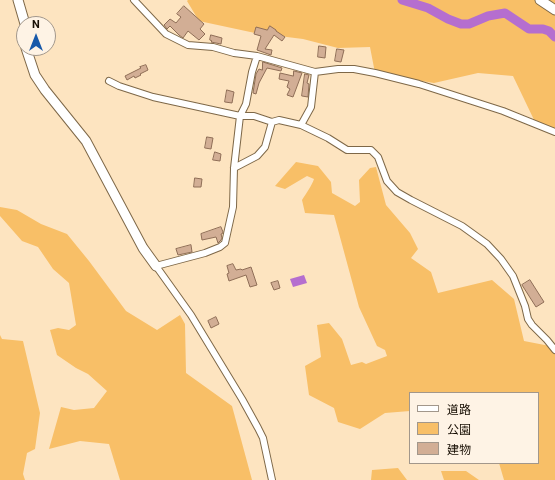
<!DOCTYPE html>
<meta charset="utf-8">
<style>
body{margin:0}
#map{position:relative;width:555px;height:480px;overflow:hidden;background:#fde4c0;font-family:Roboto,"Noto Sans JP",sans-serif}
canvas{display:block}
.legend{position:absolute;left:409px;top:392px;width:130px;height:72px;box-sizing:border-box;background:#fef3e5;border:1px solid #a2978b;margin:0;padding:5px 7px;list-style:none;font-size:12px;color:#170e03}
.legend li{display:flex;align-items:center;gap:8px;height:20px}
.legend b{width:20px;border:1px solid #a2978b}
.north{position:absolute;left:16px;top:16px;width:40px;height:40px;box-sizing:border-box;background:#fef3e5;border:1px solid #a2978b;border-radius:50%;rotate:0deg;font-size:11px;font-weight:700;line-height:16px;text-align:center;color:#170e03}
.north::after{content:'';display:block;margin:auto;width:14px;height:18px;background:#1859a9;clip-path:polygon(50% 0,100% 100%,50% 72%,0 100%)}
</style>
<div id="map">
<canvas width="555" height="480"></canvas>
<ul class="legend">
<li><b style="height:5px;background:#fff"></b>道路</li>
<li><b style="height:11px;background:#f8bf67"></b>公園</li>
<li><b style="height:11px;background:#d2ae95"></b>建物</li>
</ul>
<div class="north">N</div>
</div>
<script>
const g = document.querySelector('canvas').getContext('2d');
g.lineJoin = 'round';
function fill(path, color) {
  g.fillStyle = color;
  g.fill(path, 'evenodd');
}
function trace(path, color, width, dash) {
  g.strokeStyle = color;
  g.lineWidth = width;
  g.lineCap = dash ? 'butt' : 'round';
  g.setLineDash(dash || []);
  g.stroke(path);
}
fill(new Path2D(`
 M188,0H555V131L536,124L513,76L478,73L434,83L375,73L370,47L338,48L303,39L255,33L199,21L187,1Z
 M296,162L318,166L331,182L332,193L355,206L360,202L359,180L370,168L376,167L386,205L410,233L418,249L411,258L431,272L438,293L492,280L514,299L524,341L555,347V480H504L499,463H538V393H410V411L385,413L360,429L338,422L334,408L309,395L305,366L321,357L317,325L329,323L342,339L351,365L362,362L366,364L387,356L385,350L377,346L359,307L334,215L305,213L302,200C306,194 312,185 314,179L307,176L285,189L275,186Z
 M0,207L17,210L41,224L67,234L89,261L126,311L157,330L180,315L185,324L186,373L232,406L252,480H120L109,444L80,441L49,449L61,407L74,410L94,408L107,391L88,374L76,368L57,355L50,330L58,328L69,330L76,325L69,283L53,269L38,247L22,241L0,216Z
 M0,335L2,339L23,341L40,413L35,449L27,453L23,474L25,480H0Z
 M398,468L407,480H371L372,470Z
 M441,471H466L479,480H444Z`), '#f8bf67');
fill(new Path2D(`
 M304,275L307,283L293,287L290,279Z`), '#b56ecf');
trace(new Path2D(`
 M402,0L428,8L448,19L461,24H469L488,16L505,13L529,29H543L549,31L555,37`), '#b56ecf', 9);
const building = new Path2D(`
 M184,6L204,24L200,29L205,34L199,40L188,31L183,38L179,35L170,26L167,29L164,25L170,19L176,23L181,17L177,14Z
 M270,26L276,30V31L285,37L282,41L274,35L265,49L272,50L271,55L257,50L261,36L254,34L256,27L267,30Z
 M211,35L222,38L221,44L211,42L212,41L210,40Z
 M319,46L326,47L325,58L318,57Z
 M337,49L344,50L341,62L335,61Z
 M263,62L282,68L281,71L267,68L259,83L256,94L253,93L256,74L259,69L262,70Z
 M146,65L148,70L140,74L141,75L135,78L134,76L127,80L125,76L141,68L140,67Z
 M294,71L302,73L293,97L287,95L290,89L287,87L289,81L279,79L280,73L293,76Z
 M305,74L309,75L307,83L309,84L308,97L302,96Z
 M227,90L234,92L232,103L225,102Z
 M207,137L213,138L211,149L205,148Z
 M215,152L221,154L220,161L213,160Z
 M195,178L202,179L201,187H194Z
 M221,227L223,232L222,234H221L222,238L221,240L218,243L216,237L202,240L201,234Z
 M191,245L192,252L178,255L176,249Z
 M233,264L236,270L241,269L242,270L251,267L257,285L250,287L246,275L229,281L227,274L229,273L227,266Z
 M530,280L544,302L536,307L522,285Z
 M278,281L280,288L274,290L271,283Z
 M216,317L219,324L211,328L208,321Z`);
fill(building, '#d2ae95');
trace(building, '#8f6e57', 1);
const street = new Path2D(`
 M134,0L166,34L188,45L213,47L234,53L257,56L315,72L338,69H354L375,73L419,84L503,111L555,132
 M257,56L252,72L246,104L240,116L234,168L233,207L225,243L220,247L205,253L156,266L191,315L242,399L258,428L263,438L272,480
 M109,81L119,86L153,97L240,116H254L272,122L279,120L301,125L328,138L347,150H371L378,157L387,181L397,192L411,200L462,226L487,244L501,259L513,276L525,306L528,319L532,325L547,340L555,350
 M301,125L311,107L315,72
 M234,168L257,156L265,147L272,122`);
const secondary = new Path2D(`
 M18,0L25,24
 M540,0L555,10
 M26,48L35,75L45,90L86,141L143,248L156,266`);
trace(street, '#7e6848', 8);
trace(secondary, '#7e6848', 11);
trace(street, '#fff', 6);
trace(secondary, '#fff', 9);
</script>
